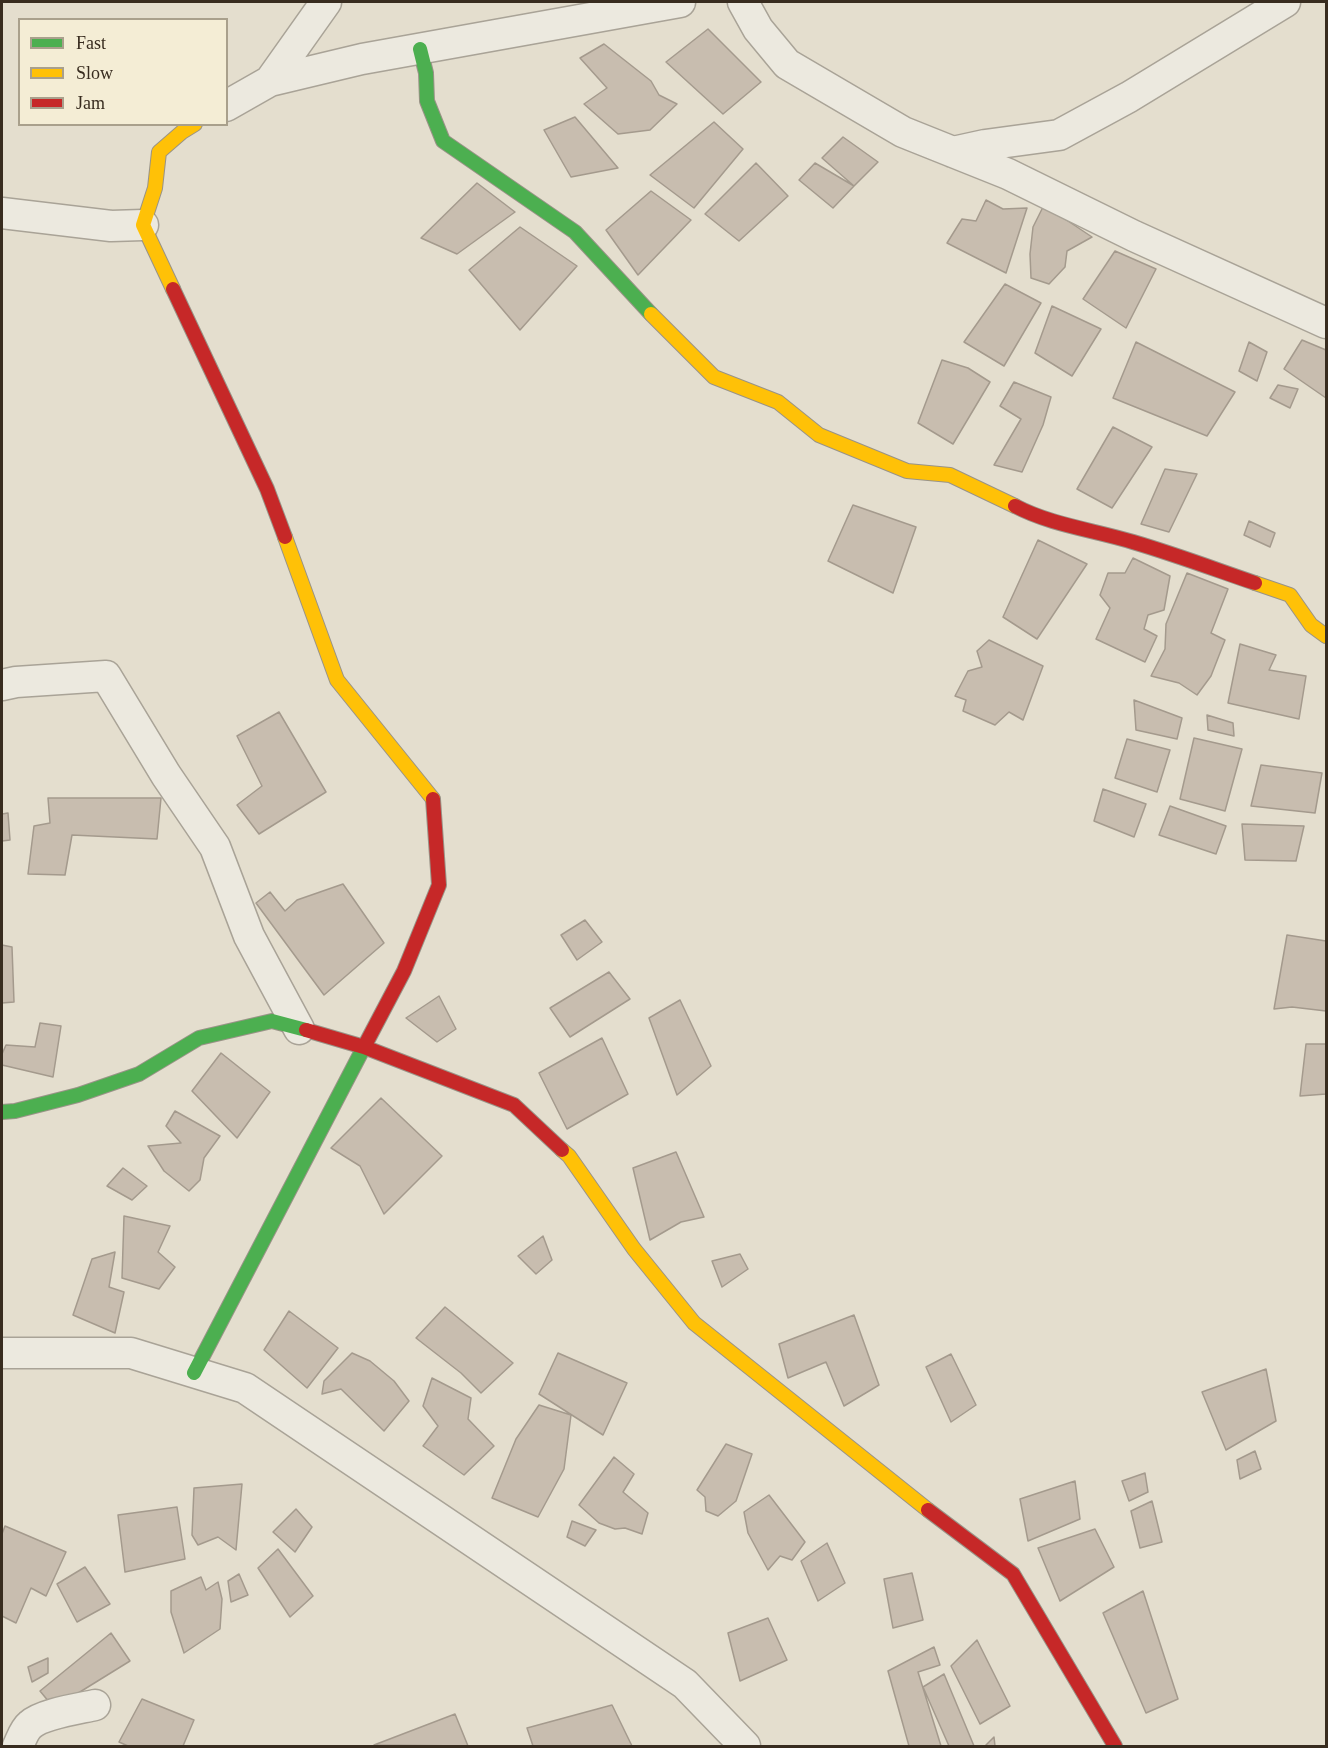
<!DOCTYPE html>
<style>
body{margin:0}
#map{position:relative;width:1328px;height:1748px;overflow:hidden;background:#e4dece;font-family:Georgia,serif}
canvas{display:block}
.frame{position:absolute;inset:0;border:3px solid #382c1f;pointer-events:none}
.legend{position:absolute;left:18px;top:18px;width:210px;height:108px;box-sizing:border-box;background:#f4edd5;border:2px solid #a9a08c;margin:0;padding:8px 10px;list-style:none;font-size:18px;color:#382c1f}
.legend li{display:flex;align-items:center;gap:12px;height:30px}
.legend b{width:30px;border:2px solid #a9a08c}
</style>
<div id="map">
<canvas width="1328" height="1748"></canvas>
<div class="frame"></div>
<ul class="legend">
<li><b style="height:8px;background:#4caf50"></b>Fast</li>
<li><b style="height:8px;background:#ffc107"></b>Slow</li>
<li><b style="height:8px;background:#c62828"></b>Jam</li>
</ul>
</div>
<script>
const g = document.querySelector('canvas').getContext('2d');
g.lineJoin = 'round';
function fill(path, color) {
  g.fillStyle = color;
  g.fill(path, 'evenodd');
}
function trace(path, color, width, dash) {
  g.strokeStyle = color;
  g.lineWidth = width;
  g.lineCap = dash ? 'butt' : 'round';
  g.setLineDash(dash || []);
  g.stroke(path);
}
const building = new Path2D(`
 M708,29L761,82L723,114L666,62Z
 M604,44L651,81L659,95L677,104L650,130L618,134L584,104L607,88L580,58Z
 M575,117L618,168L571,177L544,130Z
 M714,122L743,149L694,208L650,175Z
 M843,137L878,162L854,186L822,158Z
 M756,163L788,196L739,241L705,214Z
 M815,163L854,186L833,208L799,180Z
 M477,183L515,212L457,254L421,238Z
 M651,191L691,220L638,275L606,230Z
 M986,200L1003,209L1027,208L1006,273L947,243L962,219L976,221Z
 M1044,205L1092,237L1067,251L1065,267L1049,284L1031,278L1030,254L1033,227Z
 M520,227L577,266L520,330L469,270Z
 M1115,251L1156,269L1126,328L1083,299Z
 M1005,284L1041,303L1004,366L964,342Z
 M1052,306L1101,329L1072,376L1035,353Z
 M1302,340L1326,350V398L1284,369Z
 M1136,342L1235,392L1207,436L1113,398Z
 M1249,342L1267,352L1257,381L1239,371Z
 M942,360L968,368L990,382L953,444L918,423Z
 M1014,382L1051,397L1043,425L1022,472L994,465L1021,419L1000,406Z
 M1278,385L1298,389L1290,408L1270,398Z
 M1113,427L1152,447L1112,508L1077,489Z
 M1165,469L1197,474L1169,532L1141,524Z
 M853,505L916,527L893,593L828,561Z
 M1249,521L1275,533L1270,547L1244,535Z
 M1038,540L1087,564L1037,639L1003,617Z
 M1133,558L1170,576L1164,610L1148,615L1144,629L1157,636L1145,662L1096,639L1110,608L1100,595L1108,573H1125Z
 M1187,573L1228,589L1211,633L1225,640L1211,676L1197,695L1179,683L1151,676L1165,649L1166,624Z
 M989,640L1043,666L1023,720L1009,712L995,725L963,711L966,700L955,696L968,671L982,667L977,651Z
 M1240,644L1276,655L1269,670L1306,676L1299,719L1228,703Z
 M1134,700L1182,718L1177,739L1136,730Z
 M279,712L326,792L259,834L237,805L262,786L237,736Z
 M1207,715L1233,723L1234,736L1208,730Z
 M1194,738L1242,749L1225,811L1180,799Z
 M1127,739L1170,750L1157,792L1115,778Z
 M1261,765L1322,773L1315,813L1251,806Z
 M1103,789L1146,804L1134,837L1094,821Z
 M48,798H161L157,839L72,835L65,875L28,874L34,826L50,823Z
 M1170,806L1226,826L1216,854L1159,835Z
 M8,813L10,840L2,841V814Z
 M1242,824L1304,826L1296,861L1245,860Z
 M343,884L384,943L324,995L256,903L270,892L285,911L297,900Z
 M585,920L602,942L577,960L561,935Z
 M1287,935L1326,941V1011L1292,1007L1274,1009Z
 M2,945L12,947L14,1002L2,1003Z
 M609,972L630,999L570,1037L550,1008Z
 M439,996L456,1029L437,1042L406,1018Z
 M680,1000L711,1066L677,1095L649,1018Z
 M40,1023L61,1026L53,1077L2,1065V1054L6,1045L35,1047Z
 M602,1038L628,1094L567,1129L539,1073Z
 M1306,1044H1326V1094L1300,1096Z
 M221,1053L270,1092L237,1138L192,1091Z
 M381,1098L442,1156L384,1214L360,1166L331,1148Z
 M175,1111L220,1136L204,1158L200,1180L189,1191L164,1171L148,1146L181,1143L166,1126Z
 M676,1152L704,1217L681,1222L650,1240L633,1168Z
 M123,1168L147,1186L132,1200L107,1186Z
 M124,1216L170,1226L158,1252L175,1267L159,1289L122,1278Z
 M543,1236L552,1260L536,1274L518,1256Z
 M115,1252L109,1287L124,1292L115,1333L73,1315L92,1259Z
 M740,1254L748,1269L722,1287L712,1261Z
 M445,1307L513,1363L481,1393L461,1373L416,1338Z
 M289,1311L338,1348L307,1388L264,1350Z
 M854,1315L879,1385L844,1406L826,1362L788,1378L779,1344Z
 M352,1353L370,1361L394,1381L409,1401L384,1431L341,1389L322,1394L324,1381Z
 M558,1353L627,1383L603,1435L539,1394Z
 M951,1354L976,1405L951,1422L926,1367Z
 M1266,1369L1276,1421L1226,1450L1202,1392Z
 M432,1378L471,1398L468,1419L494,1446L464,1475L423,1446L438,1426L423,1406Z
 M539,1405L571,1415L564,1469L538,1517L492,1498L516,1439Z
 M726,1444L752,1454L736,1501L718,1516L706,1511L705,1497L697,1490Z
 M1255,1451L1261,1469L1240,1479L1237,1460Z
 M614,1457L634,1474L623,1492L648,1513L642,1534L625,1528L615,1529L599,1523L579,1505Z
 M1145,1473L1148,1492L1129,1501L1122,1481Z
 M1075,1481L1080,1519L1028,1541L1020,1499Z
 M242,1484L236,1550L218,1537L198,1545L192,1535L194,1488Z
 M769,1495L805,1542L792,1560L780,1556L768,1570L748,1533L744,1512Z
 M1152,1501L1162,1542L1140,1548L1131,1511Z
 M177,1507L185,1559L125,1572L118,1515Z
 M296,1509L312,1527L295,1552L273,1532Z
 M572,1521L596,1530L585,1546L567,1537Z
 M5,1526L66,1552L46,1596L31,1588L16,1623L2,1616V1534Z
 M1095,1529L1114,1567L1060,1601L1038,1548Z
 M827,1543L845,1583L818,1601L801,1561Z
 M278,1549L313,1596L290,1617L258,1568Z
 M85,1567L110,1604L77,1622L57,1584Z
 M912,1573L923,1620L893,1628L884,1579Z
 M239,1574L248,1595L231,1602L228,1581Z
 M201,1577L206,1590L218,1582L222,1599L220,1629L184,1653L171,1612V1591Z
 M1143,1591L1178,1699L1146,1713L1103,1613Z
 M768,1618L787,1660L740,1681L728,1633Z
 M111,1633L130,1661L54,1708L40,1691Z
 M977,1640L1010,1706L980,1724L951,1666Z
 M934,1647L940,1665L918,1672L941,1746H909L888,1671Z
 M48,1658V1673L32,1682L28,1667Z
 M944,1674L974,1746H949L923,1687Z
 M142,1699L194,1720L183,1746H128L119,1742Z
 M612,1705L632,1746H533L527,1728Z
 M455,1714L468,1746L374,1745Z
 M994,1737L995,1746H985Z`);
fill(building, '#c8bdaf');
trace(building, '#a49a8d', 1.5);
const street = new Path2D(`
 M743,2L758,29L787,64L903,132L1008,174L1134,236L1326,323
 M270,81L326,2
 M226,106L270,81L362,59L680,2
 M953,152L985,145L1059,135L1129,97L1285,2
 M2,213L111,226L143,225
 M2,685L16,682L106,676L166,775L215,847L249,936L299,1029
 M2,1353H131L245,1388L685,1684L745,1746
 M18,1746C21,1740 24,1730 30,1725C42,1714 77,1709 95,1705`);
const fast = new Path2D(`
 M420,49L426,73L427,101L443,141L575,232L651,314
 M2,1112L15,1111L78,1095L139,1074L199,1038L272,1021L306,1030
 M194,1373L364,1047`);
const slow = new Path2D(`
 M173,289L143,225L155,188L159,152L182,132L195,124
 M651,314L714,377L778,402L819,435L907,471L950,475L1015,506
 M285,537L337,680L433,799
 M1255,583L1290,595L1311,625L1326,636
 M562,1150L569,1156L634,1249L694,1323L928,1510`);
const jam = new Path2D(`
 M173,289L267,489L285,537
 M1015,506C1051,525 1094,530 1133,542C1174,554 1214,569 1255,583
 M306,1030L364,1047L514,1105L562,1150
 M364,1047L404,971L439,885L433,799
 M928,1510L1013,1574L1115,1746`);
trace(street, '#a9a397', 33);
trace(fast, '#999387', 16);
trace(slow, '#999387', 16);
trace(jam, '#999387', 16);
trace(street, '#ece9df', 30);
trace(fast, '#4caf50', 14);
trace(slow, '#ffc107', 14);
trace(jam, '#c62828', 14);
</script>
